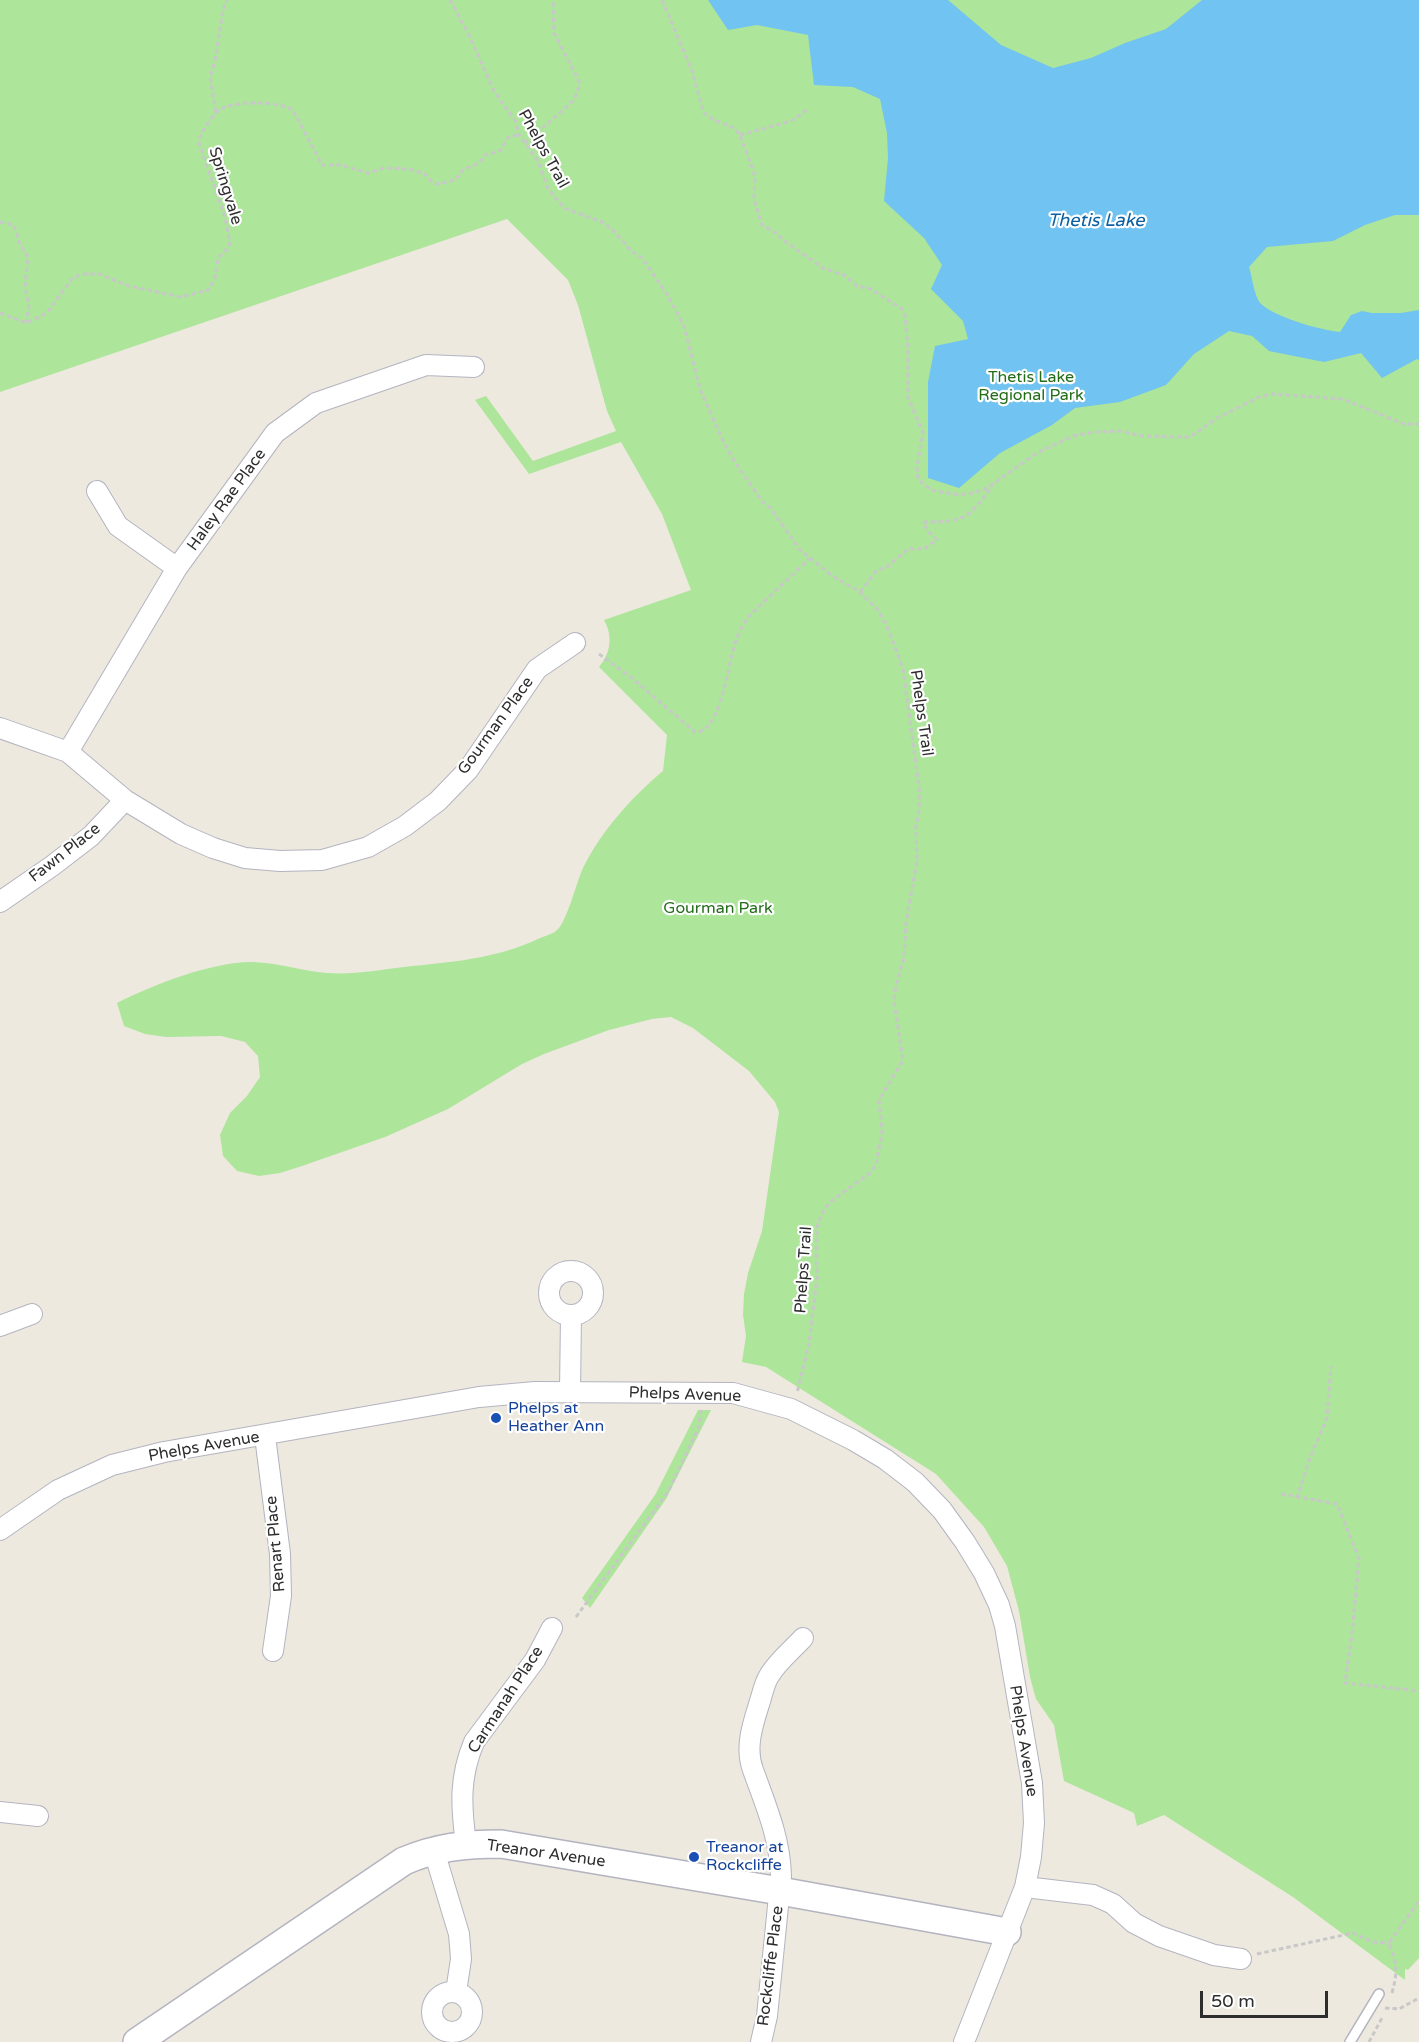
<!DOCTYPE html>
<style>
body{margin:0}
#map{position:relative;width:1419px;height:2042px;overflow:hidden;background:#eee9df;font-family:"Varela Round",sans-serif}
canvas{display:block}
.scale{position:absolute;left:1200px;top:1991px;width:128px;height:27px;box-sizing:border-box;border:3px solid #2d2d2d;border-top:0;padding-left:8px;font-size:18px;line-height:21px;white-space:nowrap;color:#2d2d2d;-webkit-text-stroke:4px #fff;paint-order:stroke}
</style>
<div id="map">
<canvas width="1419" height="2042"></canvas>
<div class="scale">50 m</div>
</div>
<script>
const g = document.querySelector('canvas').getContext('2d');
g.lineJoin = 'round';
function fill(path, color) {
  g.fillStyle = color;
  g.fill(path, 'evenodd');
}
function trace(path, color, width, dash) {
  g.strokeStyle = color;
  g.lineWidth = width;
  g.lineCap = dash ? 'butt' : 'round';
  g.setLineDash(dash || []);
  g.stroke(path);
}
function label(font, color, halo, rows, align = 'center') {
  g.font = font + ' "Varela Round",sans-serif';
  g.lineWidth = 4.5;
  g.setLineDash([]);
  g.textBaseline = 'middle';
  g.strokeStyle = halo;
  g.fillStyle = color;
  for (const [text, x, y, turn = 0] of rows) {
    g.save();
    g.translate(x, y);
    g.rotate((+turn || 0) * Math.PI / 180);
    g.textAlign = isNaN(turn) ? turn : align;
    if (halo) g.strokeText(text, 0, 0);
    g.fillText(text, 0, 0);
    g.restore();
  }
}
fill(new Path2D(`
 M0,0H1419V1958L1408,1970L1405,1969V1980L1293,1897L1164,1815L1137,1826L1134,1813L1064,1781L1054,1725L1036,1699L1030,1677L1019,1611L1007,1566L984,1527L936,1474L766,1367L742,1362L746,1336L743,1315L744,1294L748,1273L762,1231L779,1112L775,1102L749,1071L693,1028L671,1017L652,1019L609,1030L544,1054L522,1064L448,1109L385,1137L302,1166L280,1173L259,1176L237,1171L223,1156L220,1135L230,1113L247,1096L260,1077L258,1056L245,1042L221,1036L166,1037L145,1034L124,1026L117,1003C153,985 211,962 251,962C276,962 302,971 327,973C353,975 378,970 404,967C450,962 497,959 540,938C545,936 553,934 557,930C567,922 576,883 583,868C602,830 631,798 663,771L667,735L599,667C611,653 613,636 604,620L691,590L662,514L621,442L529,474L475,400L486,396L533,461L616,431L607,411L578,305L568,280L507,219L0,392Z
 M698,1410H711L666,1499L590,1608L582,1598L655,1495Z`), '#ade59b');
fill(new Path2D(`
 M708,0H948L1001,45L1053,68L1091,58L1125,43L1166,29L1202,0H1419V215H1395L1365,225L1333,241L1267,247L1249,267C1252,276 1254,295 1260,303C1274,317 1320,330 1340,332L1351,315L1362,311L1372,313H1401L1419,310V360L1417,359L1382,378L1361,353L1324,362L1269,351L1252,336L1229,331L1194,354L1166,385L1120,402L1075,408L1052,425L1000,453L959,488L928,478V382L935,346L968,339L963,321L931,289L942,265L924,238L884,201L888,158L887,133L880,99L853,87L814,85L808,35L757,25L728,30Z`), '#71c3f1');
const lane = new Path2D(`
 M1350,2042L1379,1994`);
const street = new Path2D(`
 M97,491L118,526L177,568
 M0,728L68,752L125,800L181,834L213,848L245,858L280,861L322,860L368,847L405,826L438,801L468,770L537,669L575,643
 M68,752L177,568L275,433L316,403L426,365L474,367
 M0,902L52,866L91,836L125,800
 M549 1293a22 22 0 1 1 44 0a22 22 0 1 1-44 0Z
 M0,1326L32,1314
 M570,1391L571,1315
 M265,1436L280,1554L281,1596L273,1651
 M0,1530L58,1490L112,1465L164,1452L479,1397L535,1392L733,1393L791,1409L853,1440L885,1459L915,1482L942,1510L965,1542L984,1573L999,1605L1005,1626L1032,1783L1034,1823L1031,1857L1025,1887L964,2042
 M0,1812L38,1816
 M466,1844C461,1806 459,1778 474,1742L535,1660L552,1628
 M434,1851L459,1934L461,1959L456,1992
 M1025,1887L1093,1895L1113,1904L1134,1923L1159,1936L1214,1955L1241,1959
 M432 2012a20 20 0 1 1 40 0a20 20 0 1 1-40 0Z
 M761,2042L767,2016L781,1876C780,1838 766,1806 753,1770C744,1746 754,1721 761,1698C763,1691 765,1682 769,1676C777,1662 792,1650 803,1638`);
const secondary = new Path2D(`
 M137,2042L404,1861C437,1847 465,1844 501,1844L780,1891L1007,1932`);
trace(lane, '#b3b4c0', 12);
trace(street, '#b3b4c0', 22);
trace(secondary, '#b3b4c0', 30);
trace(new Path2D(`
 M450,0L468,33L494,91L516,122L519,135L538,161L548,189L564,208L602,222L613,230L631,251L642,258L667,294L684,326L700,389L723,441L735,462L762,501L772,510L800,550L831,575L860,592L878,610L889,631L903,669L919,787V811L916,826L917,861L906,923L904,958L896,985L894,1001L903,1060L879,1100L882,1133L876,1165L870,1173L830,1202L824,1210L817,1226L816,1250L817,1278L809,1344L797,1393
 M662,0L692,71L704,113L714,120L734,128L740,135L755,176L754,199L762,225L776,233L783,240L823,268L844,275L857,286L871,289L902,309L905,315L908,350V397L923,433L917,467L918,479L931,490L959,495L973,493L987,488L1037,453L1073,436L1094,432L1120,431L1143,436L1190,437L1219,417L1259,397L1273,394L1343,399L1404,424H1419
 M216,112L210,77L215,61L223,10L227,0
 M740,135L791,121L807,110
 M525,143L571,103C576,97 579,90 579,81L554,33L553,0
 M0,222L14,225L20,245L28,257L25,285L29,308L26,322
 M0,313L26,323L40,317L49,310L71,280L81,274H99L129,286L181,297L208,290L215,278L218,258L228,248L230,243L225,217L199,143C200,132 213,113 223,108C239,101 278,101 293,110L322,165H341L368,173L384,168L409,169L425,174L433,183L437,184L455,180L463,170L479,163L485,155L500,151L508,137L519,135
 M923,522C964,522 969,519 992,486
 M860,592L877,570L887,567L908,549H924L937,540L929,532L923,522
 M599,654L633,679L695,732C720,734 728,665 734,647C737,636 742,626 748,617L809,559
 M1281,1494L1337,1504L1359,1558L1352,1634L1345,1683L1419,1691
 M1297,1498L1309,1460L1327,1418L1331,1366
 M576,1617L668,1492L699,1427L701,1409
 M1257,1954L1353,1933L1373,1942L1389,1943
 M1392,1993C1398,1971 1397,1964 1389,1943L1419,1901
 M1385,2008L1399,2009L1419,1998
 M1369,2042L1382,2018`), '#c8c8c8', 3, [4.5, 3]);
trace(lane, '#fff', 9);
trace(street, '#fff', 20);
trace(secondary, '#fff', 27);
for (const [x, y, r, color] of [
 [496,1418,6,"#1a4fb4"],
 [694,1857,6,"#1a4fb4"]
]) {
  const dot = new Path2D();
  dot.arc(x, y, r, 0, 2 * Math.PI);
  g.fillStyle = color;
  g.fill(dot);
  trace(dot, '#fff', 2);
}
label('16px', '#2d2d2d', '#fff', [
 ["Phelps Trail",543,149,61],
 ["Springvale",225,186,73],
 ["Haley Rae Place",227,500,-54],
 ["Phelps Trail",921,713,82],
 ["Gourman Place",496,726,-54],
 ["Fawn Place",65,853,-38],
 ["Phelps Trail",804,1270,-86],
 ["Phelps Avenue",685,1395,2],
 ["Phelps Avenue",204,1447,-10],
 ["Renart Place",276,1544,-95],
 ["Carmanah Place",506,1700,-57],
 ["Phelps Avenue",1023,1741,81],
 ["Treanor Avenue",546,1854,8],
 ["Rockcliffe Place",771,1966,-83]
]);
label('16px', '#236d19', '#fff', [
 ["Thetis Lake",1031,378],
 ["Regional Park",1031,396],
 ["Gourman Park",718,909]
]);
label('16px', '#164399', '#fff', [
 ["Phelps at",508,1409],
 ["Heather Ann",508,1427],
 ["Treanor at",706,1848],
 ["Rockcliffe",706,1866]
], 'left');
label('italic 18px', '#0b60a2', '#fff', [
 ["Thetis Lake",1096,221]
]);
</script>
